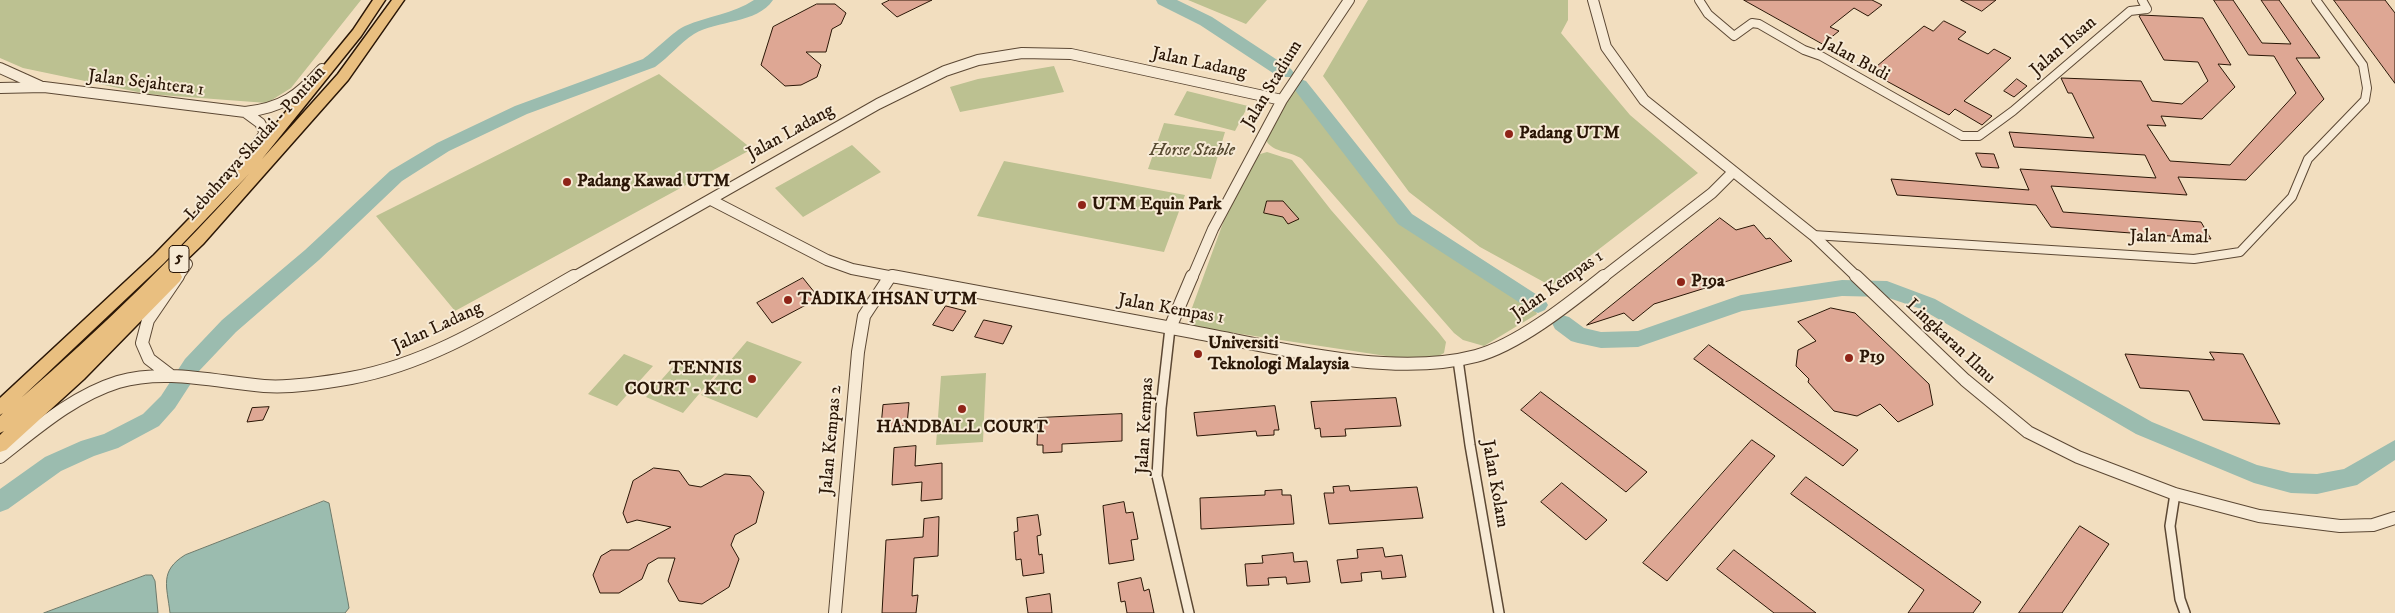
<!DOCTYPE html>
<style>
body{margin:0}
canvas{display:block;background:#f2debf}
</style>
<canvas width="2395" height="613"></canvas>
<script>
const g = document.querySelector('canvas').getContext('2d');
g.lineJoin = 'round';
function fill(path, color) {
  g.fillStyle = color;
  g.fill(path, 'evenodd');
}
function trace(path, color, width, dash) {
  g.strokeStyle = color;
  g.lineWidth = width;
  g.lineCap = dash ? 'butt' : 'round';
  g.setLineDash(dash || []);
  g.stroke(path);
}
function label(font, color, halo, rows, align = 'center') {
  g.font = font + ' "IM FELL DW Pica",serif';
  g.lineWidth = 4;
  g.setLineDash([]);
  g.textBaseline = 'middle';
  g.strokeStyle = halo;
  g.fillStyle = color;
  for (const [text, x, y, turn = 0] of rows) {
    g.save();
    g.translate(x, y);
    g.rotate((+turn || 0) * Math.PI / 180);
    g.textAlign = isNaN(turn) ? turn : align;
    if (halo) g.strokeText(text, 0, 0);
    g.fillText(text, 0, 0);
    g.restore();
  }
}
fill(new Path2D(`
 M0,0H361L291,88L267,103L147,94L23,68L0,58Z
 M1188,0H1267L1246,24Z
 M1368,0H1568V20L1561,33L1630,115L1698,173L1551,286L1480,247L1409,192L1323,76Z
 M1054,66L1064,92L960,112L950,87L978,79Z
 M659,74L752,149L455,311L376,216Z
 M1296,85L1403,223L1534,307L1537,314L1484,346L1463,340L1454,333L1302,159C1291,151 1275,153 1267,142V138Z
 M1187,91L1248,106L1235,131L1174,115Z
 M1164,123L1225,132L1211,179L1148,169Z
 M852,145L881,172L803,217L775,188Z
 M1267,152L1292,160L1331,210L1439,333L1446,342L1444,353L1437,357L1406,359L1195,327L1190,324L1189,316L1223,223L1255,158L1257,155Z
 M1004,161L1185,195L1164,252L977,216Z
 M747,341L802,362L757,418L701,395Z
 M624,354L653,366L617,406L588,394Z
 M679,360L715,375L683,413L646,397Z
 M986,373L983,442L936,445L941,376Z`), '#bcc191');
const water = new Path2D(`
 M324,501L329,503L348,602L349,608L345,613H170C167,586 159,571 185,555Z
 M146,575H152L155,581L158,613H44Z`);
fill(water, '#9bbcaf');
trace(water, '#6e7a6b', 1);
fill(new Path2D(`
 M754,0H773C757,24 717,20 694,34C680,43 669,57 655,67L527,114L449,151L402,181L319,260L236,332L199,371L175,408L159,426L118,448L94,456L61,471L8,509L0,512V489L45,457L81,441L104,434L143,414L161,396L185,359L222,320L305,250L390,171L437,143L515,106L643,59C655,51 675,30 685,26C708,16 733,14 754,0Z
 M1156,0H1177L1212,17L1291,69L1294,73L1291,77H1279L1200,25L1158,4Z
 M1300,79L1306,81L1412,214L1545,300L1548,305L1545,310L1538,313L1531,310L1398,224L1294,89L1291,85L1294,81Z
 M1842,280L1887,281L1935,299L2152,422L2257,465L2291,473L2317,474L2344,469L2395,440V460L2357,485L2317,494L2291,493L2254,483L2136,434L1921,309L1886,297L1842,296L1742,311L1638,347L1601,348L1578,343L1571,341L1555,329L1552,323L1555,317L1562,315L1569,317L1584,328L1601,332L1638,331L1741,295Z`), '#9bbcaf');
const building = new Path2D(`
 M890,0H932L897,17L882,4Z
 M1744,0H1872L1882,5L1868,16L1854,8L1830,27L1839,31L1823,44Z
 M1961,0H1996L1982,11Z
 M2214,0H2233L2262,43L2291,44L2261,0H2279L2320,58H2296L2324,99L2246,180L2178,177L2187,195L2051,186L2063,212L2201,222L2211,239L2051,227L2036,205L1897,195L1891,179L2029,190L2020,169L2156,178L2145,155L2014,147L2009,132L2094,138L2072,93H2068L2061,78L2141,81L2152,101L2182,104L2208,81L2198,62L2164,60L2139,16L2141,15L2203,18L2231,65L2218,64L2235,87L2202,119L2161,116L2166,126L2147,125L2170,161L2230,165L2296,93L2274,56L2249,55Z
 M2334,0H2385L2395,13V83Z
 M817,4H835L846,13L841,24L832,29L826,52H806L821,65L817,77L801,85L785,86L761,65L773,27Z
 M1944,21L1966,32L1958,39L1988,54L1994,49L2011,58L1964,101L1992,116L1982,125L1955,109L1949,115L1870,72L1924,26L1933,31Z
 M2017,79L2027,86L2014,97L2004,91Z
 M1976,153L1994,154L1999,168L1982,167Z
 M1267,201H1283L1299,219L1288,224L1283,217L1264,213Z
 M1720,218L1736,230L1754,225L1766,239L1770,238L1792,261L1654,304L1633,321L1624,313L1587,325Z
 M803,278L819,298L772,323L757,303Z
 M946,306L966,311L953,331L933,325Z
 M1831,308L1855,313L1929,384L1933,405L1898,422L1880,404L1857,416L1834,411L1808,382L1809,379L1796,366L1798,350L1816,341L1798,322Z
 M984,320L1012,326L1003,344L975,337Z
 M1709,345L1723,355L1858,450L1843,466L1694,359Z
 M2210,352L2243,354L2280,424L2203,420L2189,391L2140,388L2125,354L2214,360Z
 M1541,392L1647,472L1626,492L1521,410Z
 M1396,398L1401,426L1345,429L1346,436L1321,437L1320,428L1315,429L1311,402Z
 M909,403L907,425L899,426V430L888,431L889,426H881L883,405Z
 M1275,406L1279,430H1274V435L1257,436L1256,431L1197,436L1194,413Z
 M269,407L263,420L247,422L252,408Z
 M1122,414V441L1062,444V452L1043,453V445H1037L1038,418Z
 M1752,440L1775,456L1667,581L1643,563Z
 M916,446L915,466L942,463V499L921,501L922,482L892,485L894,448Z
 M654,468L679,471L689,485L701,487L725,474L750,476L764,492L756,523L735,535L731,545L739,559L729,587L702,604L679,601L668,581L675,558H658L648,564L642,579L619,593H600L593,575L601,556L611,550H629L671,527L637,520L627,523L623,513L633,481Z
 M1806,477L1981,602L1973,613H1908L1924,590L1791,494Z
 M1562,483L1607,520L1586,540L1541,502Z
 M1349,486L1350,491L1417,487L1423,518L1329,524L1324,493H1334L1333,487Z
 M1282,490V495H1291L1294,524L1201,529L1200,498L1265,495V491Z
 M1124,502L1126,513L1133,512L1138,539L1131,540L1134,560L1109,564L1103,506Z
 M1038,515L1041,535L1037,536L1039,555L1042,554L1044,573L1023,576L1021,559L1016,560L1014,532L1018,531L1017,518Z
 M939,517L938,556L914,558L912,596L918,595L916,613H882L886,540L923,537L924,519Z
 M2080,526L2109,544L2062,613H2019Z
 M1383,548L1385,557L1402,555L1406,577L1382,579L1381,571L1361,573L1362,581L1341,583L1337,560L1358,558L1357,550Z
 M1734,550L1816,613H1774L1717,569Z
 M1293,553L1294,562L1307,561L1310,582L1287,584L1286,577L1268,578L1269,585L1247,586L1245,564L1263,563L1262,556Z
 M1141,578L1144,591L1149,589L1154,613H1127L1125,601L1121,602L1118,583Z
 M1050,594L1052,613H1028L1026,598Z`);
fill(building, '#dea794');
trace(building, '#2a1606', 1);
const minorFar1 = new Path2D(`
 M1699,0L1708,14L1734,36L1752,23L1759,24L1804,50L1821,56L1962,136H1979L2013,111L2130,11L2147,9
 M2142,0L2147,9
 M1813,235L2194,259L2240,252L2292,197L2308,159L2365,100L2367,88L2363,65L2316,0`);
const minor = new Path2D(`
 M1170,328L1161,408L1157,476L1189,613
 M1458,360L1470,445L1499,613
 M2175,494L2170,526L2180,599L2185,613`);
const tertiaryFar1 = new Path2D(`
 M1593,0L1606,47L1644,100L1813,235L1858,278
 M0,68L40,86
 M0,88L44,87L245,112C282,108 298,96 322,69
 M235,173L265,133L260,123L245,112
 M711,200L827,260L852,269L899,278
 M177,278L187,264
 M572,278L878,104L945,71L978,60L1022,53L1071,54L1282,100
 M1192,278L1213,229L1282,100L1349,0
 M1602,278L1712,193L1732,173`);
const tertiary = new Path2D(`
 M892,276C992,295 1092,314 1193,332C1278,348 1392,378 1476,356C1518,345 1570,303 1604,276
 M1856,276L1965,380L2028,432L2078,457L2175,494L2259,516L2340,526L2373,525L2395,518
 M1170,328L1192,276
 M170,375L149,359L142,343L148,320L178,276
 M0,457C36,429 73,396 118,382C166,368 216,382 264,386C292,388 323,383 351,378C433,363 502,317 574,276
 M835,613L858,352L864,316L889,278`);
const trunk = new Path2D(`
 M373,0H385L361,36L262,159L338,74L392,0H404L348,80L203,244L175,271L180,273L182,277L180,281L84,379L6,450L0,452V435L4,431L0,433V416L3,413L0,415V398L154,255L248,158L353,30ZM249,174C178,253 102,328 21,398L164,263Z`);
trace(minorFar1, '#5c4834', 10);
trace(minor, '#5c4834', 12);
trace(tertiaryFar1, '#5c4834', 12);
trace(tertiary, '#5c4834', 14);
trace(trunk, '#2a1606', 3);
trace(minorFar1, '#f7ead5', 8);
trace(minor, '#f7ead5', 9);
trace(tertiaryFar1, '#f7ead5', 10);
trace(tertiary, '#f7ead5', 12);
fill(trunk, '#e9bf80');
for (const [x, y, r, color] of [
 [1509,134,5,"#8f2418"],
 [567,182,5,"#8f2418"],
 [1082,205,5,"#8f2418"],
 [1681,282,5,"#8f2418"],
 [788,300,5,"#8f2418"],
 [1198,354,5,"#8f2418"],
 [1849,358,5,"#8f2418"],
 [752,379,5,"#8f2418"],
 [962,409,5,"#8f2418"]
]) {
  const dot = new Path2D();
  dot.arc(x, y, r, 0, 2 * Math.PI);
  g.fillStyle = color;
  g.fill(dot);
  trace(dot, '#f7ead5', 2);
}
for (const [x, y, w] of [
 [179,259,20]
]) {
  const box = new Path2D();
  box.roundRect(x - w / 2, y - 13.5, w, 27, 4);
  g.fillStyle = '#f7ead5';
  g.fill(box);
  trace(box, '#2a1606', 1);
}
label('bold 16px', '#2a1606', null, [
 ["5",179,259]
]);
label('18px', '#2a1606', '#f7ead5', [
 ["Jalan Ihsan",2064,47,-41],
 ["Jalan Budi",1855,60,28],
 ["Jalan Ladang",1199,64,12],
 ["Jalan Sejahtera 1",146,84,7],
 ["Jalan Stadium",1273,85,-59],
 ["Jalan Ladang",791,133,-29],
 ["Lebuhraya Skudai - Pontian",256,144,-48],
 ["Jalan Amal",2169,238,1],
 ["Jalan Kempas 1",1558,286,-35],
 ["Jalan Kempas 1",1171,310,10],
 ["Jalan Ladang",438,328,-25],
 ["Lingkaran Ilmu",1950,342,43],
 ["Jalan Kempas",1146,426,-87],
 ["Jalan Kempas 2",832,440,-85],
 ["Jalan Kolam",1494,484,80]
]);
label('bold 18px', '#2a1606', '#f7ead5', [
 ["Padang UTM",1519,134],
 ["Padang Kawad UTM",577,182],
 ["UTM Equin Park",1092,205],
 ["P19a",1691,282],
 ["TADIKA IHSAN UTM",798,300],
 ["Universiti",1208,344],
 ["Teknologi Malaysia",1208,365],
 ["P19",1859,358],
 ["TENNIS",742,369,"right"],
 ["COURT - KTC",742,390,"right"],
 ["HANDBALL COURT",962,428,"center"]
], 'left');
label('italic 18px', '#564930', '#f7ead5', [
 ["Horse Stable",1192,151]
]);
</script>
